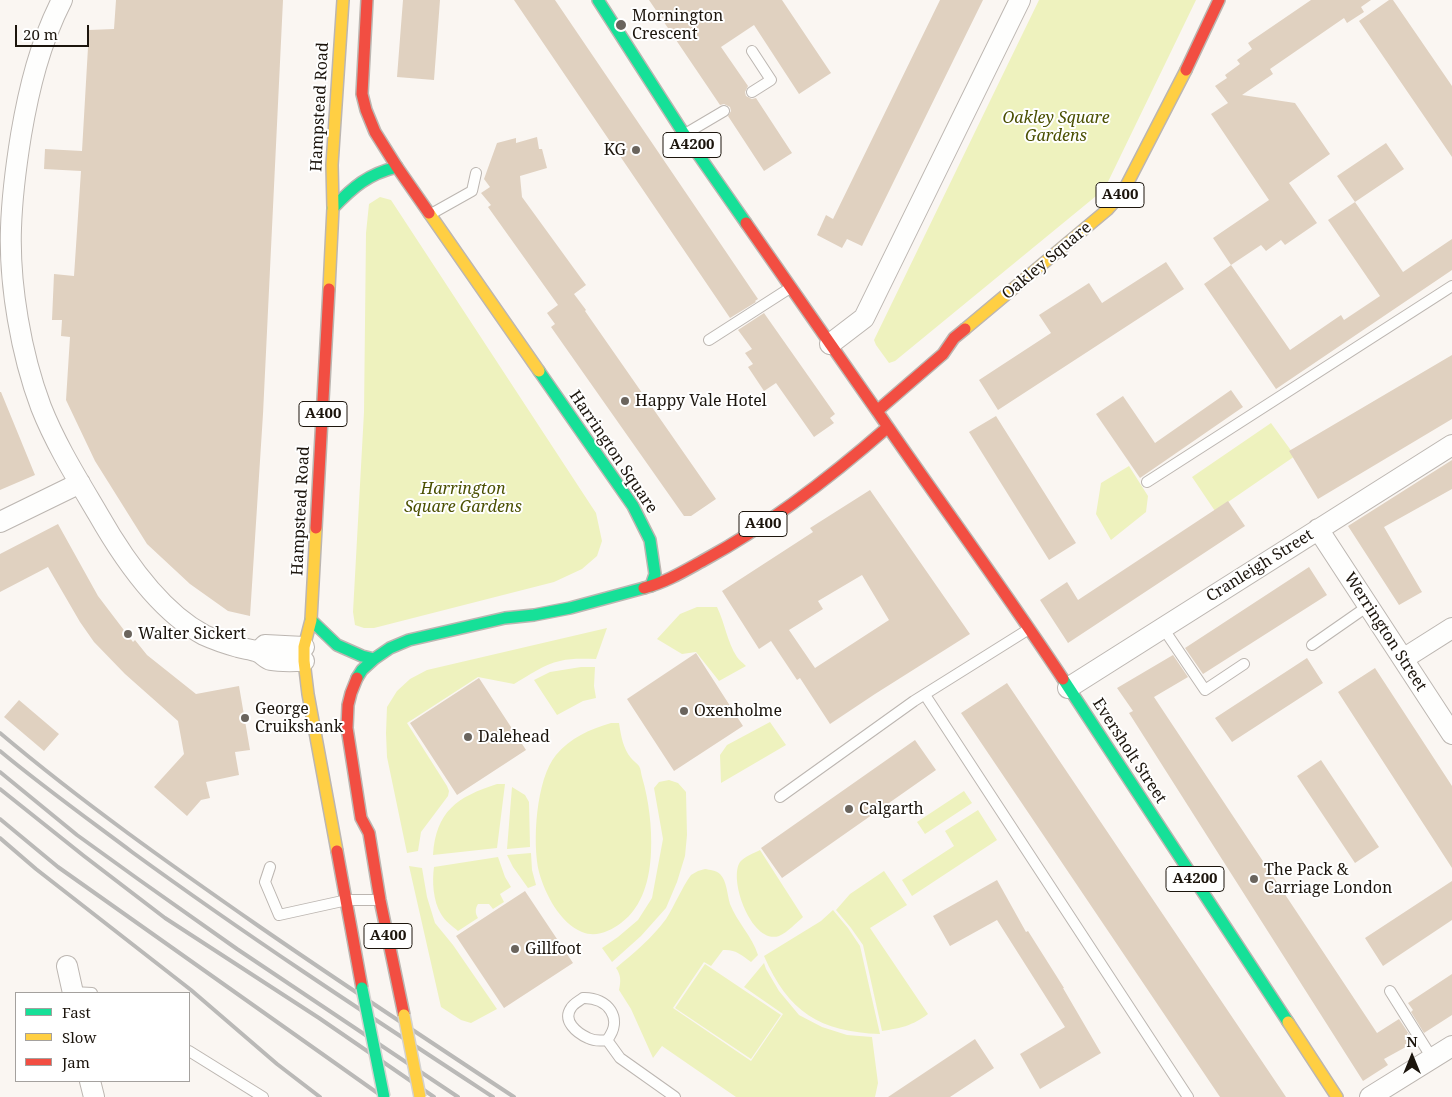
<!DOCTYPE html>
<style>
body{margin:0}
#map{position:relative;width:1452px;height:1097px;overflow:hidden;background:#faf6f2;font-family:"Noto Serif",serif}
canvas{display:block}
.legend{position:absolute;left:15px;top:992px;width:175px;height:90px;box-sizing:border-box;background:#fff;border:1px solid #a4a19e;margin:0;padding:6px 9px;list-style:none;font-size:15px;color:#1c150d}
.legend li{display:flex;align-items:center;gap:10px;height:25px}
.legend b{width:25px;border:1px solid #a4a19e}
.north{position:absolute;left:1387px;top:1032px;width:50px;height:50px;-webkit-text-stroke:4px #fff;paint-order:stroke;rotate:0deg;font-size:14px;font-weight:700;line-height:20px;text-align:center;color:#1c150d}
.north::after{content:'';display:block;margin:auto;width:18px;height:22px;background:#1c150d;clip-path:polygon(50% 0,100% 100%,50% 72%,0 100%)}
.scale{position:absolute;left:15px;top:25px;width:74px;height:22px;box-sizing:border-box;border:2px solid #1c150d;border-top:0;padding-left:6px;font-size:15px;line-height:18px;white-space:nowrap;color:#1c150d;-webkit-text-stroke:4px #fff;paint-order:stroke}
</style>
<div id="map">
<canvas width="1452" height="1097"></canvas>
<ul class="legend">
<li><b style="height:6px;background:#16e098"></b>Fast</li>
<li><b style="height:6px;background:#ffcf43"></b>Slow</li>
<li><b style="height:6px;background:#f24e42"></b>Jam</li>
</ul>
<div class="north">N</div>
<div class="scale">20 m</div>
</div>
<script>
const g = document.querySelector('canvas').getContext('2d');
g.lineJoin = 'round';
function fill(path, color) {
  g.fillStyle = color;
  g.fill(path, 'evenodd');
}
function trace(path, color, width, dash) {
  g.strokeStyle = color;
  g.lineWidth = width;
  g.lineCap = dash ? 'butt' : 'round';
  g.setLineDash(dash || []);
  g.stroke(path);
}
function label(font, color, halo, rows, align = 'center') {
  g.font = font + ' "Noto Serif",serif';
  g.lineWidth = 4;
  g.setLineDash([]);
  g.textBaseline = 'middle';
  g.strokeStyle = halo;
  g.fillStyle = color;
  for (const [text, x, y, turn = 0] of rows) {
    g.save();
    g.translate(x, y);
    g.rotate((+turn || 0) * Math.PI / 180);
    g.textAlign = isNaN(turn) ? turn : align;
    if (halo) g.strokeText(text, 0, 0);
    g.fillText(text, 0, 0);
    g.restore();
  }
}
fill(new Path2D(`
 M1039,0H1196L1105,188L1101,192L895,361L889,363L876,345L874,340Z
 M380,197L391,200L592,507L596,513L602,541L597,556L582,569L554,582L374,628H364L355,625L353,612L364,412L366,233L369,204Z
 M1271,423L1295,456L1215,511L1192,477Z
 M1129,466L1148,496L1146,512L1111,540L1096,514L1101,483Z
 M697,607H717C725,623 727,642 737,657C739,660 743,663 746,666L719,681L696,652L682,654L657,639L680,614Z
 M607,628L596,659C584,659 572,658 560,661C544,664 528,676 514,684L478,677L407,723L447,786L449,791L448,796L421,832L418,851L407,853L387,757L386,733L387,707L397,691L410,679L427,670Z
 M581,667H595L594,686L596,698L583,701L557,715L534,680L550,672Z
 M770,722L786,745L721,783L720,755L727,745Z
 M611,723H619C621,736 623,748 631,758C633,761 637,763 639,766C641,769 641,774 642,777C649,801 652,827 651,852C650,878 643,907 621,923C610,931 596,938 582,932C560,923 545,894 539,872C532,843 536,779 556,755C570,738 590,729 611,723Z
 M669,780L678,783L686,792L687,835L685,856L677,882L666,908L641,936L612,962L602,948L618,937L638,920L652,898L663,839L654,788L659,782Z
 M497,784H505L497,848L433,855C436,811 457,797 497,784Z
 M512,787L525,795L529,802L530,847L507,849Z
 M964,791L972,803L925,834L917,822Z
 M978,810L997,840L912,896L902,880L954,846L945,831Z
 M760,850L803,917C796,923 788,932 779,936C752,945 728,880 740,862C744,857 754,853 760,850Z
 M531,853L532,870L536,885L528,888L513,867L507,855Z
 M498,857L505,877L511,887L500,894L504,902L493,909L489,904H478C475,909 475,913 478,918L458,931C452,926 445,921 441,914C433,901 432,881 434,867Z
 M409,866L422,868L427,897L435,923L453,945L497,1009L471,1023L461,1020L441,1007Z
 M705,869C710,870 716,870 720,874C727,881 727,894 730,904C737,922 752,936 758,955L751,962C742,955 735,949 723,950L711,966L704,962L673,1008L751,1061L783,1014L744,987L764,963L766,969L779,991L799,1015L822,1027L847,1035L872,1037L878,1083L875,1097H736L662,1046L653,1058L631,1009L619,990C621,981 621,975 616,968C634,953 652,938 666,919C675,905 681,889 691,875L698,871Z
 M884,871L907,905L870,928L928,1014C912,1026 901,1028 882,1031L863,945L851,928L836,910L850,894Z
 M833,910L848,928L860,946L880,1034C820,1032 788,1012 764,956L821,921Z
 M705,964L781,1015L751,1059L675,1008Z`), '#eef2be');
fill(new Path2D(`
 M116,0H283L263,414L250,616L228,611L190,584L147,544L95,461L66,400L70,337L61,336L62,320H52L54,274L74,276L81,171L44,169L45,149L82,151L89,30L114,29Z
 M403,0H440L434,80L397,77Z
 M514,0H555L758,299L755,301L756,302L730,318Z
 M649,0H782L831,73L799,94L754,25L721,47L748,86L745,92L746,96L752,99L756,98L792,153L764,171L728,116L731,111L730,107L724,104L720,105Z
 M940,0H983L862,246L847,239L842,248L817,235L826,215L833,219Z
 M1311,0H1371L1361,7L1364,12L1347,23L1344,18L1270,69L1273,74L1242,95L1295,103L1330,154L1289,183L1317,223L1285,245L1281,240L1266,251L1261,245L1231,265L1213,238L1269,200L1211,114L1228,103L1215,86L1227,78L1225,75L1240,64L1237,60L1252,49L1248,43Z
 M1389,0H1393L1452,86V157L1359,21Z
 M537,137L539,149H542L547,168L520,176L522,197L586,285L574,294L586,310L585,311L716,499L691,516H684L551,327L555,324L547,313L558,305L488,207L491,205L481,193L490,187L484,179L497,143L516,138V143Z
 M1386,143L1404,169L1355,202L1337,176Z
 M1355,202L1403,272L1452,239V270L1276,389L1204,284L1231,265L1290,350L1341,315L1344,320L1380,296L1328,220Z
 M1166,262L1184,289L998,410L979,380L1051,333L1039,315L1089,283L1102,303Z
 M764,313L835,414L830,418L834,423L814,437L776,383L764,391L748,367L753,364L745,353L752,349L738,330Z
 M1452,355V419L1318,499L1289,451Z
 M1231,390L1243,407L1140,478L1096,414L1123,396L1155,443Z
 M0,392H1L35,475L0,490Z
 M996,416L1076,543L1049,560L969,432Z
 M1452,460V489L1384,527L1422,592L1399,605L1348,526Z
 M870,490L970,634L875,694L830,724L800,678L797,680L771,641L759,649L722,591L813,532L810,528ZM862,575L889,620L815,668L789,630L823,609L818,601Z
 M1228,501L1245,526L1068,643L1040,600L1067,582L1078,600Z
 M58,524L98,596L133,642L135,640L147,655L196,694L239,686L250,750L235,752L239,775L206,782L210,798L201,800L187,816L154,787L184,754L178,721L125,674L94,642L80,622L48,567L0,592V554Z
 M1309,567L1327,595L1203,674L1185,648Z
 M696,653L743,726L674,771L627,699Z
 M1173,655L1188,677L1154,697L1377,1033L1399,1019L1413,1040L1412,1041L1413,1043L1384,1059L1388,1065L1363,1081L1129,713L1133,711L1117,688Z
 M1307,658L1323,683L1232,742L1215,718Z
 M1375,668L1452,786V868L1338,692Z
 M479,678L526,750L457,795L410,723Z
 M1007,683L1286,1097H1220L961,713Z
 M19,700L59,734L44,751L4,717Z
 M915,740L936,770L782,878L761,848Z
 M1321,760L1379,847L1355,863L1297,776Z
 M997,880L1026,932L1028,931L1064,988H1063L1101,1053L1040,1089L1020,1054L1065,1027L997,920L950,946L933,916Z
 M1452,881V920L1383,966L1365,938Z
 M525,891L573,963L504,1008L456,936Z
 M1452,974V1015L1424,1033L1411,1012L1413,1010L1408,1003Z
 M975,1039L994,1068L950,1097H888Z`), '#e0d1c0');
const lane = new Path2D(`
 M752,92L771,80L752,51
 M685,134L724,111
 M431,214L472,191L476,173
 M709,340L790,288
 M1147,482L1452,286
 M1163,628L1205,690L1244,664
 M1312,645L1368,606
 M925,695L1188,1097
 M780,797L914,701L1029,629
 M270,867L265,882L279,915L347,900H379
 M1390,991L1432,1058
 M73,992L92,993
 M583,998C608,997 624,1019 607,1040C601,1041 594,1041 588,1038C577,1033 562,1021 571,1008C573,1004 579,1001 583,998Z
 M607,1040L620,1058L675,1097
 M189,1051L263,1097`);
const street = new Path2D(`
 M62,0C40,43 29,88 21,135C16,166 12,197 11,228C9,284 21,354 41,407C56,445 78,480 98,514C123,558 159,611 204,635C215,640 227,644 238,647C244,649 252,649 258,652C263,654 266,659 271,660C281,662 294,661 304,661
 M830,344L864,318L1020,0
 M0,522L80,483
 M1318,529L1452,734
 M258,652L265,645L304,647
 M1403,659L1452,628
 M1068,688L1452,445
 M67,966L73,993
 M90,1081L94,1097
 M1370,1097L1452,1046`);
const fast = new Path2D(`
 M598,0L684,134L746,223
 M333,208C353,187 368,174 397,167
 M539,371L633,506L650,540L655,574L651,586
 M311,620L337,645L362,656L374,659
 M357,678L362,670L374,659L390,648L409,640L505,618L534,615L570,608L644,588
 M1063,679L1288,1022`);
const slow = new Path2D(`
 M429,213L539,371
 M329,289L333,208L332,165L343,0
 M965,329L1107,210L1123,192L1186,70
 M316,528L311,620L304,647V661L308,694L337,851
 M1288,1022L1337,1097`);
const jam = new Path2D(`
 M367,0L362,94L366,110L375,132L397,167L429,213
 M1186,70L1219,0
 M746,223L877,411
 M888,427C946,511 1007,594 1063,679
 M316,528L329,289
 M644,588C667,582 686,570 706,559C772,523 832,476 888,427L877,411L943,354L954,338L965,329
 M357,678L351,693L348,705L347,728L361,818L369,833L380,900L404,1015
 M337,851L362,988`);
trace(lane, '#bcb6b1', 12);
trace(street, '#bcb6b1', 22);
trace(fast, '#bcb6b1', 14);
trace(slow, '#bcb6b1', 14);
trace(jam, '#bcb6b1', 14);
trace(lane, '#fefefd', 10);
trace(street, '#fefefd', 20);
trace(fast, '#16e098', 11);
trace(slow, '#ffcf43', 11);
trace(jam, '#f24e42', 11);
trace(new Path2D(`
 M0,733C83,803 171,865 260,927C344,985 429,1041 514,1097
 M0,751C42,786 88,819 132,852C250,938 371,1017 493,1097
 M0,772L77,835L138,879L237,949L458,1097
 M0,789L84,856L165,918L319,1018L434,1097
 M0,819L58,867L383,1097
 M0,838L36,869L191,990L277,1064L320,1097`), '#bab9b7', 4);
const fastBridge = new Path2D(`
 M362,988L384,1097`);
const slowBridge = new Path2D(`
 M404,1015L420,1097`);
trace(fastBridge, '#d4d2cf', 14, []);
trace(slowBridge, '#d4d2cf', 14, []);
trace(fastBridge, '#16e098', 11);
trace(slowBridge, '#ffcf43', 11);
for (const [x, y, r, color] of [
 [621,25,6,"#6a645d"],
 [636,150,5,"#6a645d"],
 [625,401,5,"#6a645d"],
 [128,634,5,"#6a645d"],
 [684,711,5,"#6a645d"],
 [245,718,5,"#6a645d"],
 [468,737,5,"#6a645d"],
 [849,809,5,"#6a645d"],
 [1254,879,5,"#6a645d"],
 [515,949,5,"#6a645d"]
]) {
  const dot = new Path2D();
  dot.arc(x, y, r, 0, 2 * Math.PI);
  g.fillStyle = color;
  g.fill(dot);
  trace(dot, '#fff', 2);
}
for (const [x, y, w] of [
 [692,145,58],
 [1120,195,48],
 [323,414,48],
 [763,524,48],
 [1195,879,58],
 [388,936,48]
]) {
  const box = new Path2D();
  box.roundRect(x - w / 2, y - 12.5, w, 25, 4);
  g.fillStyle = '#fff';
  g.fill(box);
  trace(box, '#1c150d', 1);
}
label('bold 15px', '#1c150d', null, [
 ["A4200",692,145],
 ["A400",1120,195],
 ["A400",323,414],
 ["A400",763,524],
 ["A4200",1195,879],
 ["A400",388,936]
]);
label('16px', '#1c150d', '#fff', [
 ["Mornington",632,16],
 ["Crescent",632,34],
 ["KG",626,150,"right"],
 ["Happy Vale Hotel",635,401],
 ["Walter Sickert",138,634],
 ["George",255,709],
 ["Cruikshank",255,727],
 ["Oxenholme",694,711],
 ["Dalehead",478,737],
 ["Calgarth",859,809],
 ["The Pack &",1264,870],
 ["Carriage London",1264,888],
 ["Gillfoot",525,949]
], 'left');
label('16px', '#1c150d', '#fff', [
 ["Hampstead Road",320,107,-87],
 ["Oakley Square",1047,261,-40],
 ["Harrington Square",613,452,56],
 ["Hampstead Road",301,511,-87],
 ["Cranleigh Street",1260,566,-32],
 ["Werrington Street",1385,632,57],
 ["Eversholt Street",1129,751,57]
]);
label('italic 16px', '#4b5002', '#fff', [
 ["Oakley Square",1056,118],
 ["Gardens",1056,136],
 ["Harrington",463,489],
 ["Square Gardens",463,507]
]);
</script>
